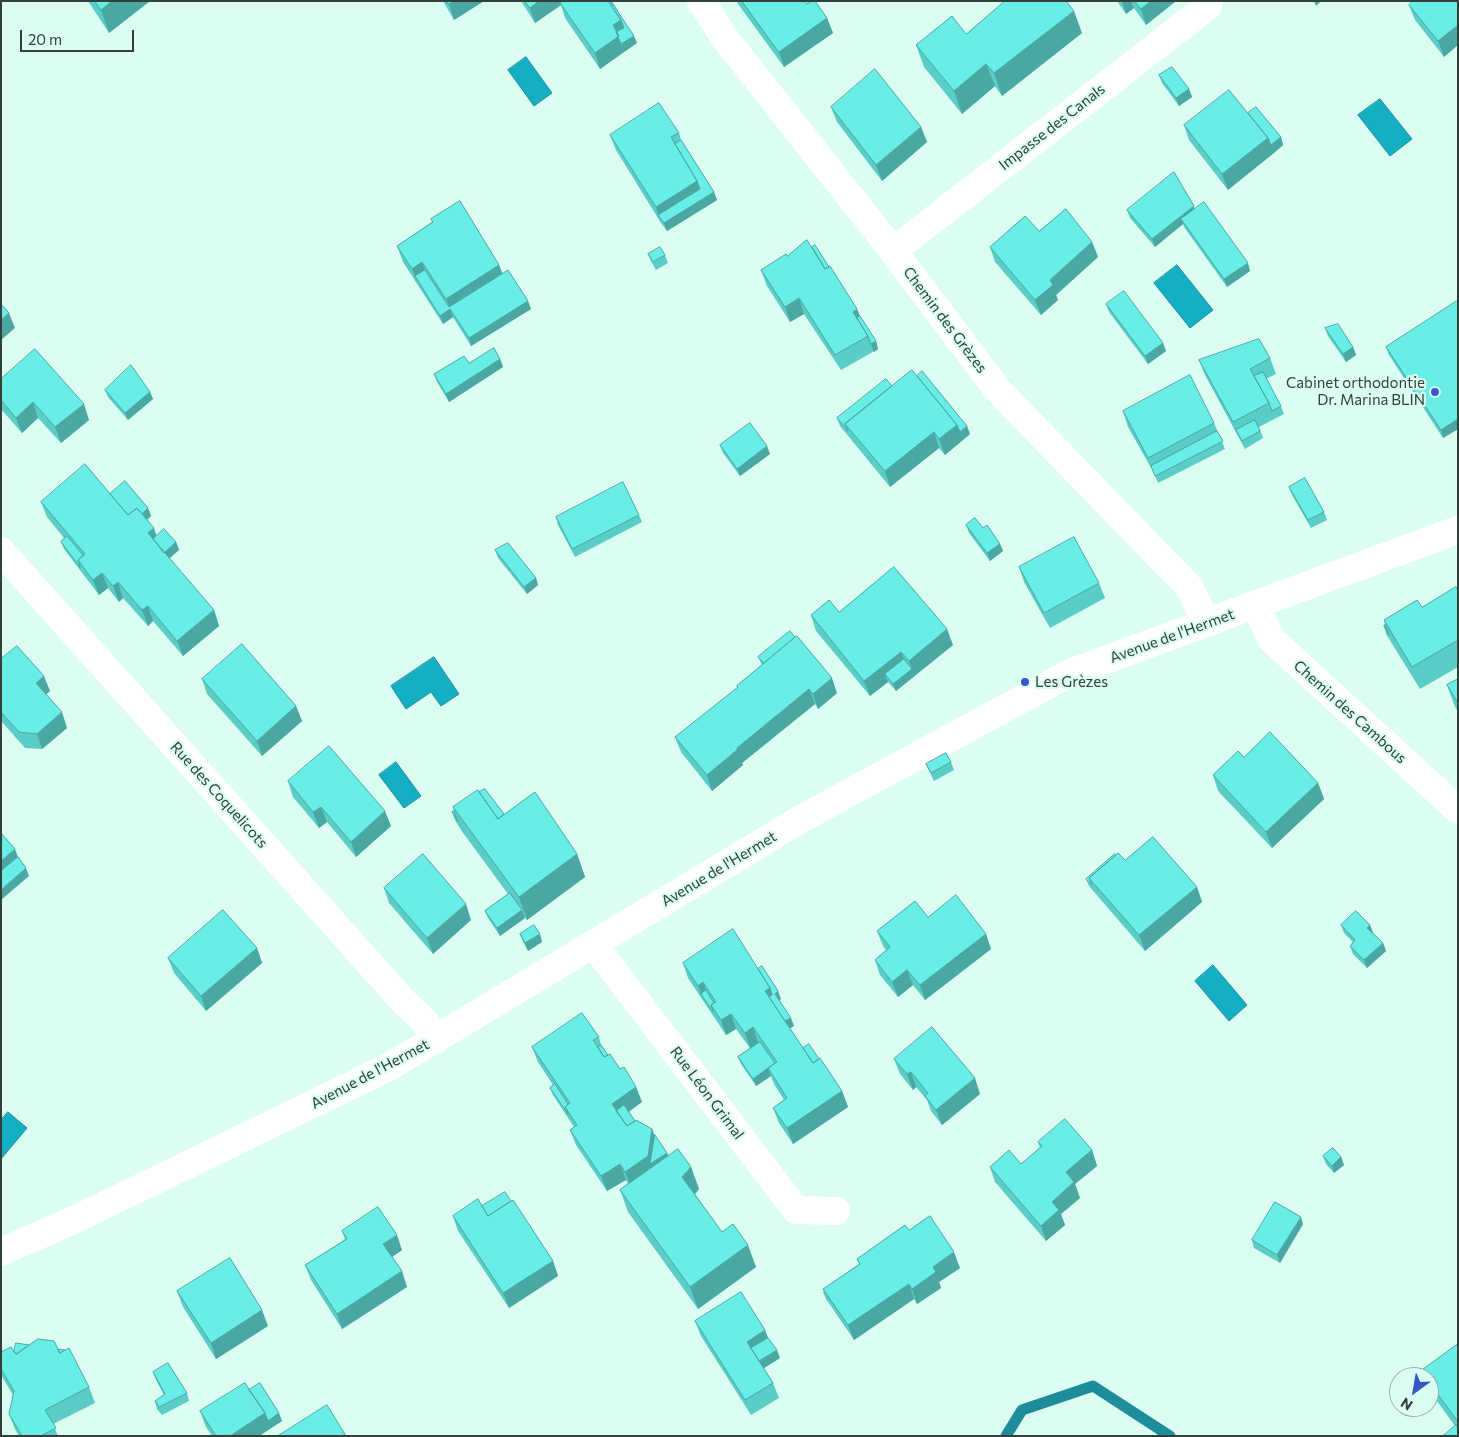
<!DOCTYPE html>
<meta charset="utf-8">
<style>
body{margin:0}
#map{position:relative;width:1459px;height:1437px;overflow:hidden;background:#dcfef2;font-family:Commissioner,sans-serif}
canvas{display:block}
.frame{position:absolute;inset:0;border:2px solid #323f3b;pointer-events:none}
.north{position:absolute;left:1389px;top:1367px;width:50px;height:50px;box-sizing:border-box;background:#dcfef2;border:1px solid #98b2a9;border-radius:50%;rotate:212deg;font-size:14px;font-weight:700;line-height:20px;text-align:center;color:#323f3b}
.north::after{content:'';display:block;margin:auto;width:18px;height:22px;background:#3457c8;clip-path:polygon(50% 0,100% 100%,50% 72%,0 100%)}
.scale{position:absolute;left:20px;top:30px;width:114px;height:22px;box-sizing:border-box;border:2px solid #323f3b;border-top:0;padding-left:6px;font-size:15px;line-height:18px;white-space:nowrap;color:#323f3b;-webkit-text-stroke:4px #dcfef2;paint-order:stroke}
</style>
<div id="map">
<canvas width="1459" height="1437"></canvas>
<div class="frame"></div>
<div class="north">N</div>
<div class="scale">20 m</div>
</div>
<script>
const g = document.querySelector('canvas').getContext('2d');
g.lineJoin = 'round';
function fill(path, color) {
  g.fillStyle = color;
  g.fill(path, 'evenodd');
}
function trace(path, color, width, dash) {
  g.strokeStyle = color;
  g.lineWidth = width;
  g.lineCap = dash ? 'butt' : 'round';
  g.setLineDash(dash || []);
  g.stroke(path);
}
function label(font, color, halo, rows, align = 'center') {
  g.font = font + ' Commissioner,sans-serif';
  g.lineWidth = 4.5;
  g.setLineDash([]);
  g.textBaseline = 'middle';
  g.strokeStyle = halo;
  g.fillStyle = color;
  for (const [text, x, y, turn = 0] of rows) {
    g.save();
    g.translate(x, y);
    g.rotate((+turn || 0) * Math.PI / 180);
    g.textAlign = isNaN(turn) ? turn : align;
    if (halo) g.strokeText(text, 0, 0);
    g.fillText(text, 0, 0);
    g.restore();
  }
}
const water = new Path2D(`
 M526,57L552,93L534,106L508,70Z
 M1380,99L1412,139L1390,156L1358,115Z
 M1177,265L1213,310L1190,328L1154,283Z
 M434,657L459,694L441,706L431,692L406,709L391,686Z
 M396,762L421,796L404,808L379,775Z
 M1213,965L1247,1005L1229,1021L1195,981Z
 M8,1112L27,1128L1,1159V1120Z`);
fill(water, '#15afc3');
trace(water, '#1e8d9a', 1);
trace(new Path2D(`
 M1006,1436L1022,1410L1093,1386L1170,1436`), '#1e8d9a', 11);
trace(new Path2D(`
 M701,1L724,37L893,251L997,389L1190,588L1206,623
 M893,251L1208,6L1209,1
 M1,551L404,1002L424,1021L436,1040
 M1256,605L1271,639L1458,810
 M594,945L796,1210L836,1211`), '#fff', 28);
trace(new Path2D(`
 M1,1252L78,1218L389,1067L801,819L1070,673L1458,530`), '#fff', 28);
fill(new Path2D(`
 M88,1H150L109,33Z
 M443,1H484L454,20Z
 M521,1H612L637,43L600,69L565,18L561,5L535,23Z
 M737,1H805L807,4L827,18L833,33L784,67L738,4Z
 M1117,1H1176L1146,25L1134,8L1126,14Z
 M1458,1L1444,57L1415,20L1409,5Z
 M1082,33L1002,96L995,86L962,114L924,67L916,45L966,34Z
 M1159,75L1189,89L1192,97L1179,106L1162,83Z
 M831,107L921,127L927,142L882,181L837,122Z
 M1248,113L1281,137L1283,145L1228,190L1189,140L1184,125Z
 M679,133L681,140L714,192L717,200L667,231L661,223L616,150L610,135Z
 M1195,209L1250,271L1227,287L1184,227L1183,224L1155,247L1130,218L1127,210Z
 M431,219L499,265L502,273L531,309L471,346L453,317L443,324L403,262L397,246L432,222Z
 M1039,231L1092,242L1098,257L1056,295L1058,300L1041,315L995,262L990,247Z
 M812,247L829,267L857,309L860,316L876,341L878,349L841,370L804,314L790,322L767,286L761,270L787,256Z
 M648,254L665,255L668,263L656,270L651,261Z
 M1458,302V429L1443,438L1389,355L1386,347Z
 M1106,304L1163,343L1166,351L1148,364L1109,312Z
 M1325,328L1353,347L1356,355L1346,362L1328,336Z
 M1270,358L1276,374L1266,379L1281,406L1284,414L1259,427L1263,438L1245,449L1205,375L1199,360Z
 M500,359L503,367L449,402L437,382L434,374Z
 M1,379L89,420L61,443L38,418L22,433L1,409Z
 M105,390L150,392L153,399L128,420L108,397Z
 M1123,411L1214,423L1225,449L1158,483L1154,473L1128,427Z
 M837,418L970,434L945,455L939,448L890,487L840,426Z
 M720,445L770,454L740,476L723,453Z
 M1289,487L1324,512L1327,520L1311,528L1292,495Z
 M110,494L148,508L151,516L147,520L156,536L176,542L179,550L169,559L214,610L219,626L183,656L153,621L148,626L123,598L119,602L108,588L99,595L64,549L61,542L64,538L47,517L41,502Z
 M639,515L642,522L575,557L558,525L556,517Z
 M966,525L1000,544L1003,551L990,561L969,533Z
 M495,550L536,578L538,585L527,594L498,558Z
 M1019,567L1099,583L1105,598L1050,628L1024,582Z
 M1458,591V667L1420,689L1386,634L1384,626L1385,625L1384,620L1422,607Z
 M839,612L953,645L896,691L888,682L870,696L816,631L811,615Z
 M758,657L837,693L818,709L815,704L742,763L743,765L712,791L681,752L675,737L738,688L737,686L762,665Z
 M1,659L50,691L46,694L67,728L42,749L25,748L1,721Z
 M202,679L296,706L302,721L262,756L207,694Z
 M1458,679V712L1455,707L1447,685Z
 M1243,757L1318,783L1324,799L1272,848L1218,791L1213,775Z
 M951,762L954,770L934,781L926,764Z
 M288,781L391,826L356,857L327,822L319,828L293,797Z
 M479,792L504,814L577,854L585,877L527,920L524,916L525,918L500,936L488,918L485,911L508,894L461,830L455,820L452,812L454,811L453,807Z
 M1086,879L1197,887L1202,902L1145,951L1089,886Z
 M384,888L471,920L433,954L389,903Z
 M928,917L986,934L991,949L925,1000L913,985L898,997L880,975L875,960L886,950L883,946L877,931Z
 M1341,925H1370L1373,933L1383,943L1386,951L1367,968L1353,954L1350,946L1353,942L1344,933Z
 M520,934L542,942L528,951L523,942Z
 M257,948L262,963L206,1011L174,973L168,958Z
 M683,963L758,969L781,999L779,1000L794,1026L790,1028L803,1048L842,1091L848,1107L793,1144L779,1123L773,1108L784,1100L774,1084L771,1076L756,1086L741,1064L738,1057L750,1048L736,1029L726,1035L688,978Z
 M599,1037L601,1045L608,1055L636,1087L642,1102L629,1112L635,1121L652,1129L655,1137L668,1155L691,1167L699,1189L695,1194L722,1232L756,1267L698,1309L628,1212L620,1190L628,1184L626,1180L607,1191L576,1145L570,1130L574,1127L553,1095L550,1088L553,1085L538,1062L532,1047Z
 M894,1059L980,1094L942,1125L931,1111L927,1100L916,1087L913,1090L900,1074Z
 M1038,1142L1092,1150L1097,1166L1075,1184L1080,1198L1061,1214L1065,1225L1046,1241L995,1182L990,1167L1021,1164L1040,1148Z
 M1323,1156L1341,1157L1344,1165L1334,1173L1326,1164Z
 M482,1206L553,1261L558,1276L509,1308L458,1231L453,1216Z
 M1303,1224L1280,1263L1254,1248L1252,1240Z
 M909,1230L960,1268L939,1282L941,1288L917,1304L914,1299L854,1340L826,1299L823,1292L824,1291L823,1289L859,1264L857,1259Z
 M342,1231L402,1250L392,1257L407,1287L342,1329L311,1280L305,1265L340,1243L345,1239Z
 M177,1291L268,1326L216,1359L183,1307Z
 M695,1321L768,1338L780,1358L764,1368L773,1383L779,1398L751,1415L701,1336Z
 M1458,1344V1436L1455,1426L1429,1390V1377H1423L1421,1371Z
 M58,1349L89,1387L95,1403L53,1424L58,1436H19L15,1429L9,1414L13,1395L1,1375V1352Z
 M153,1372L187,1393L189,1401L162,1415L157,1409L155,1401L164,1395L156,1380Z
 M249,1390L282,1421L259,1436H212L206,1427L200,1411Z`), '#5acdc7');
fill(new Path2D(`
 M112,1H150L109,33L101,10Z
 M454,1H484L454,20L449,4Z
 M539,1H561L560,3L561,5L535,23L530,8Z
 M1122,1H1131L1134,8L1126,14Z
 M1151,1H1176L1146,25L1141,9Z
 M1314,1H1321L1316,6Z
 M1074,11L1082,33L1002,96L994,73Z
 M827,18L833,33L784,67L779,52Z
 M621,20L626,35L620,40L624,52L600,69L595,53L613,25Z
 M1458,25V45L1444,57L1438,41Z
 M634,36L637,43L624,52L621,44Z
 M986,64L995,86L962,114L954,91Z
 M1189,89L1192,97L1179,106L1176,98Z
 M921,127L927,142L882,181L876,165Z
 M1281,137L1283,145L1274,153L1271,145Z
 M1268,138L1274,153L1228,190L1222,174Z
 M697,181L703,197L658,215L656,207Z
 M714,192L717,200L667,231L664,223Z
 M1194,206L1196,214L1181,219L1183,224L1155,247L1152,239Z
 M1092,242L1098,257L1056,295L1058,300L1041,315L1035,300L1050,280Z
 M422,262L428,277L415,276L418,284L412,269Z
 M1248,263L1250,271L1227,287L1224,279Z
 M499,265L505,280L450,309L453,317L443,324L440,316L450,309L446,299Z
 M799,298L804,314L790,322L785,307Z
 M528,301L531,309L471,346L469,338Z
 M857,309L863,324L855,319L853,312Z
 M9,313L15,328L1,340V320Z
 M876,341L878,349L874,352L871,344Z
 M1163,343L1166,351L1148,364L1145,356Z
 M1353,347L1356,355L1346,362L1343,354Z
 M500,359L503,367L449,402L446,394Z
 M150,392L153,399L128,420L125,413Z
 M33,402L38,418L22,433L16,418Z
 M84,404L89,420L61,443L55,427Z
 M1458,419V429L1443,438L1441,430Z
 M957,425L967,426L970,434L945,455L939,439Z
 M934,432L939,448L890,487L885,471Z
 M767,446L770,454L740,476L737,469Z
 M148,508L151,516L134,531L131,523Z
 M154,528L159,544L156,547L148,533Z
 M176,542L179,550L165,562L162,554Z
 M1000,544L1003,551L990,561L987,553Z
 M102,573L108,588L99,595L93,580Z
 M536,578L538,585L527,594L524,587Z
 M118,582L123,598L119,602L113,586Z
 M148,606L153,621L148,626L142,610Z
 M214,610L219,626L183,656L177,641Z
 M947,629L953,645L896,691L893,684L912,669L909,661Z
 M901,652L907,667L885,674L888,682L870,696L864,681Z
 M44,676L50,691L42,698L36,683Z
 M832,678L837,693L818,709L813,694Z
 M809,689L815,704L742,763L743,765L712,791L707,775L737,748Z
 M296,706L302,721L262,756L257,741Z
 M62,712L67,728L42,749L37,734Z
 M1318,783L1324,799L1272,848L1266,832Z
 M321,807L327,822L319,828L313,812Z
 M385,811L391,826L356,857L351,842Z
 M15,849L21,865L1,881V861Z
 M577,854L585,877L527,920L519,897Z
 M26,868L29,876L1,900V890Z
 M1197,887L1202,902L1145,951L1139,935Z
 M466,904L471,920L433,954L427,938Z
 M522,910L525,918L500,936L497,928Z
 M1370,925L1373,933L1370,936L1367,928Z
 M540,934L542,942L528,951L525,943Z
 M986,934L991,949L925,1000L920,985Z
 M1383,943L1386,951L1367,968L1364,960Z
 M257,948L262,963L206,1011L201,996Z
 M907,970L913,985L898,997L892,982Z
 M703,982L709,998L701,994L698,986Z
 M770,988L775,1003L772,1005L765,991Z
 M778,991L781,999L778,1001L775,994Z
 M731,1014L736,1029L726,1035L721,1020Z
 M791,1018L794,1026L787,1030L784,1022Z
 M753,1027L758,1043L750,1048L745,1033Z
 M768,1068L771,1076L756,1086L753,1079Z
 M911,1072L916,1087L913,1090L907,1074Z
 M975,1078L980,1094L942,1125L936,1110Z
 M636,1087L642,1102L619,1118L612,1104Z
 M842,1091L848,1107L793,1144L787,1128Z
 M652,1129L658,1145L667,1153L670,1160L631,1187L625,1172Z
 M1092,1150L1097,1166L1075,1184L1080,1198L1061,1214L1065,1225L1046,1241L1041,1226L1066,1172Z
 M1341,1157L1344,1165L1334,1173L1332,1166Z
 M620,1164L626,1180L607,1191L601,1176Z
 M691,1167L699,1189L691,1199L682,1177Z
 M1301,1217L1303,1224L1280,1263L1277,1255Z
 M397,1235L402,1250L389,1259L383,1244Z
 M748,1245L756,1267L698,1309L690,1287Z
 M954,1252L960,1268L939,1282L941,1288L917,1304L912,1289L933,1267Z
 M553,1261L558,1276L509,1308L503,1293Z
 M402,1271L407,1287L342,1329L337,1314Z
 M909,1284L914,1299L854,1340L848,1325Z
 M262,1310L268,1326L216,1359L211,1343Z
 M765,1330L771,1345L754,1356L747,1342Z
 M777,1350L780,1358L761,1370L758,1362Z
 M265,1413H279L282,1421L259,1436H230Z`), '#4aa7a2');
const building = new Path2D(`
 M95,1H112L101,10Z
 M447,1H454L449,4Z
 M525,1H539L530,8Z
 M562,1H608L621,20L613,25L619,36L595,53L560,3Z
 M742,1H805L807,4L812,1H815L827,18L779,52Z
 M1005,1H1066L1074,11L994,73L986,64L954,91L916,45L952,16L966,34Z
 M1135,1H1151L1141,9Z
 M1413,1H1458V25L1438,41L1409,5Z
 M612,3L634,36L621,44L616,32L624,28L621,20L611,5Z
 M1172,67L1189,89L1176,98L1159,75Z
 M875,69L921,127L876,165L831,107Z
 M1229,90L1268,138L1222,174L1184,125Z
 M659,103L679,133L671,137L697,181L656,207L610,135Z
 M1256,107L1281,137L1271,145L1268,138L1248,113Z
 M681,140L714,192L664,223L658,215L700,189L697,181L675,144Z
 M1174,172L1194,206L1152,239L1127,210Z
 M460,201L499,265L446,299L422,262L412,269L397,246L433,222L431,219Z
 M1204,202L1248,263L1224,279L1181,219Z
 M1066,209L1092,242L1050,280L1053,285L1035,300L990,247L1025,216L1039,231Z
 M807,240L825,269L830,266L857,309L853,312L868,336L835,355L799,298L785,307L761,270L786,254L787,256Z
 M815,245L829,267L825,269L812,247Z
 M660,247L665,255L653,262L648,254Z
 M425,270L449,307L508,270L528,301L469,338L450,309L440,316L415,276Z
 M1124,291L1163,343L1145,356L1106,304Z
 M1457,301L1458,302V419L1441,430L1386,347Z
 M1,304L9,313L1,320Z
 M860,316L876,341L871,344L868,336L857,318Z
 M1338,324L1353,347L1343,354L1325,328Z
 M1259,339L1270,358L1250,369L1269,403L1233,422L1199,360Z
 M494,348L500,359L446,394L434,374L464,356L469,363Z
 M35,349L84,404L55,427L33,402L16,418L1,400V379Z
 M131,365L150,392L125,413L105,390Z
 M912,370L957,425L939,439L934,432L885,471L845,424Z
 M922,371L967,426L960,432L957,425L917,376Z
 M1263,372L1281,406L1272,411L1269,403L1254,376Z
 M1190,375L1214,423L1148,458L1123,411Z
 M886,379L892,386L845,424L848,431L837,418Z
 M1255,420L1260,431L1242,441L1236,430Z
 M750,423L767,446L737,469L720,445Z
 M1217,431L1223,441L1155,476L1151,466Z
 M85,464L128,515L137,508L154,528L148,533L214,610L177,641L148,606L142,610L118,582L113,586L102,573L93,580L78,560L85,554L41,502Z
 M1305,478L1324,512L1308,520L1289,487Z
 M125,481L148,508L142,514L137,508L128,515L110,494Z
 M623,482L639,515L572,549L556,517Z
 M975,518L983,528L987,525L1000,544L987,553L966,525Z
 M164,529L176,542L164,553L153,539Z
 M67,536L83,555L78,560L80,567L61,542Z
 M1074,537L1099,583L1044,613L1019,567Z
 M508,543L536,578L524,587L495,550Z
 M894,567L947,629L909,661L901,652L864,681L811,615L829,600L839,612Z
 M1456,587L1458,591V640L1412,667L1384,620L1417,600L1422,607Z
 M1385,625L1389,635L1384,626Z
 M790,631L795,637L764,663L758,657Z
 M797,636L832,678L813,694L809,689L737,748V750L707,775L675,737L738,687L737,686Z
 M242,644L296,706L257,741L202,679Z
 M17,646L44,676L36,683L62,712L37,734L19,732L1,712V659Z
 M904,659L912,669L893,684L885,674Z
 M1458,679V703L1447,685Z
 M1270,732L1318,783L1266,832L1213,775L1238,751L1244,757Z
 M329,746L385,811L351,842L321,807L313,812L288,781Z
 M946,753L951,762L931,773L926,764Z
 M485,789L504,814L498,819L479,792Z
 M478,790L498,819L535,792L577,854L519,897L453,807Z
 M454,811L458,822L452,812Z
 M1,833L15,849L1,861Z
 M1153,837L1197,887L1139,935L1089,878L1118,853L1125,860Z
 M423,854L466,904L427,938L384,888Z
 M1115,854L1116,855L1089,878L1092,885L1086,879Z
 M18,857L26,868L1,890V871Z
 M510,893L522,910L497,928L485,911Z
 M956,895L986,934L920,985L907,970L892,982L875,960L890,947L877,931L915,901L928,917Z
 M223,910L257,948L201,996L168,958Z
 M1356,911L1370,925L1367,928L1383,943L1364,960L1350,946L1355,940L1341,925Z
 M534,925L540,934L525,943L520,934Z
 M733,929L770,988L765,991L813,1063L820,1058L842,1091L787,1128L773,1108L787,1098L768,1068L777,1062L753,1027L745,1033L731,1014L721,1020L711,1005L716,1002L703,982L698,986L683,963Z
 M762,966L778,991L775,994L791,1018L785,1021L769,997L772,995L770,988L758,969Z
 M706,990L714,1003L711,1005L713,1012L701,994Z
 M582,1013L599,1037L593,1040L604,1057L610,1054L620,1069L624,1067L636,1087L612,1104L627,1126L636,1120L652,1129L648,1156L625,1172L620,1164L601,1176L570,1130L577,1125L565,1107L570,1103L532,1047Z
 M932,1027L975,1078L936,1110L925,1096L928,1093L911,1072L907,1074L894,1059Z
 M760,1042L775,1063L753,1079L738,1057Z
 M809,1044L819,1059L813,1063L803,1048Z
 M601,1045L608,1055L604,1057L598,1047Z
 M555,1084L568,1104L565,1107L568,1114L550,1088Z
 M624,1105L635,1121L627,1126L616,1111Z
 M1065,1119L1092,1150L1066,1172L1074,1182L1052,1202L1059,1210L1041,1226L990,1167L1009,1150L1021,1164L1042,1146L1038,1142Z
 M655,1135L667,1153L650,1164Z
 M1333,1148L1341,1157L1332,1166L1323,1156Z
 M678,1149L691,1167L682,1177L722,1232L733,1224L748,1245L690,1287L620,1190Z
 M505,1192L511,1201L488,1216L482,1206Z
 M478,1199L488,1216L513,1200L553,1261L503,1293L453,1216Z
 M1275,1202L1301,1217L1277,1255L1252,1240Z
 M378,1207L397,1235L383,1244L402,1271L337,1314L305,1265L347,1239L342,1231Z
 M930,1216L954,1252L933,1267L936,1272L912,1289L909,1284L848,1325L823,1289L860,1264L857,1259L905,1225L909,1230Z
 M230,1258L262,1310L211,1343L177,1291Z
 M741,1292L765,1330L747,1342L773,1383L745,1400L695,1321Z
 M768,1338L777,1350L759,1361L751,1348Z
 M38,1339L54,1341L60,1353L69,1348L89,1387L45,1410L56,1428L41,1436H22L9,1414L14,1391L1,1369V1352L11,1347L16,1354Z
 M16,1343L29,1345L16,1354L14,1352Z
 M1458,1344V1422L1429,1382V1377H1425L1421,1371Z
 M58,1349L65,1350L60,1353Z
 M168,1363L187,1393L159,1407L155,1401L165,1394L153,1372Z
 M245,1383L265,1413L230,1436H216L200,1411Z
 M260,1383L279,1413L268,1421L265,1413L249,1390Z
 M327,1405L346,1436H278Z
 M1456,1425L1458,1428V1436H1443Z`);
fill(building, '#69eee7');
trace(building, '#4aa7a2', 1);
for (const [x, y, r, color] of [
 [1435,392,5,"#3457c8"],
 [1025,682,5,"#3457c8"]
]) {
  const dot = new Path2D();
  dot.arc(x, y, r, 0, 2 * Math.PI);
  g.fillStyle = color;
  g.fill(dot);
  trace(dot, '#dcfef2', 2);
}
label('15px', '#323f3b', '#dcfef2', [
 ["Impasse des Canals",1052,127,-38],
 ["Chemin des Grèzes",945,320,53],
 ["Avenue de l'Hermet",1172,636,-20],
 ["Chemin des Cambous",1350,712,42],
 ["Rue des Coquelicots",219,795,48],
 ["Avenue de l'Hermet",719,869,-31],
 ["Avenue de l'Hermet",370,1074,-28],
 ["Rue Léon Grimal",707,1093,53]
]);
label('15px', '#323f3b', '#dcfef2', [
 ["Cabinet orthodontie",1425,383],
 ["Dr. Marina BLIN",1425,400],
 ["Les Grèzes",1035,682,"left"]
], 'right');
</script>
